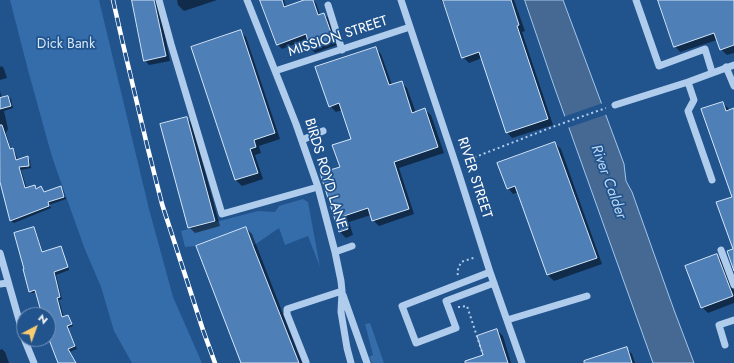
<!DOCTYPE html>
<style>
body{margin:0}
#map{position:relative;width:734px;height:363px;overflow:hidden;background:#21538d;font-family:Jost,sans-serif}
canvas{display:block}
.north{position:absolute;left:16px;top:307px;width:40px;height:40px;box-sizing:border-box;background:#21538d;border:1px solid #7a98bb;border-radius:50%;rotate:41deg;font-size:11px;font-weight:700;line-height:16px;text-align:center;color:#fff}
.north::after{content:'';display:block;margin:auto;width:14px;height:18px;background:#f9cd70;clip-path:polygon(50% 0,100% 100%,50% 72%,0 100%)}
</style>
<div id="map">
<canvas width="734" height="363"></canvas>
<div class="north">N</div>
</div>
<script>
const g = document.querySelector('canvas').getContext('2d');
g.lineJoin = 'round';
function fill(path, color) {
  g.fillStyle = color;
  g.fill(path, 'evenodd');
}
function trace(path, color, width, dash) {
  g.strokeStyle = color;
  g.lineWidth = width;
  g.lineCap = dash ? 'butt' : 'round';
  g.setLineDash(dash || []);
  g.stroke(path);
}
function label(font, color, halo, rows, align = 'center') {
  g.font = font + ' Jost,sans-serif';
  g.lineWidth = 3.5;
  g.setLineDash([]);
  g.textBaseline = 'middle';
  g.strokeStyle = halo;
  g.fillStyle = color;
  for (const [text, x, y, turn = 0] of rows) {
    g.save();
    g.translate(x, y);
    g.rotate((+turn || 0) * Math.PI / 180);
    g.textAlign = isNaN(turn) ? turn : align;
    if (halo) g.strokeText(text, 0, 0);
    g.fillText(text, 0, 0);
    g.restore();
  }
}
fill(new Path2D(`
 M10,0H99L149,209L173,297L202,363H132L114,331L101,287L84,247L52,157L28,70Z
 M303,199L308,202L320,267L308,236L285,245L279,228L253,246L246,227L196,246L185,247L181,231L258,211L275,212L279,206Z
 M370,323L384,363H372L369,357L373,355L365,324Z`), '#356daa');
const water = new Path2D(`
 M525,0H563L624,164L626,181L632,192L674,310L694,363H653L554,86Z`);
fill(water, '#456992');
trace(water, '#a3c7ed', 1);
fill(new Path2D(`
 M603,103L608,114L567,128L563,117Z`), '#21538d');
fill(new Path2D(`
 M133,0H158L170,61L149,65L145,60Z
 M177,0H217L184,11L178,5Z
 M261,0H284L286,7L308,0H313L316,3L320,15L324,14L328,18L337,45L315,53L311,49L308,39L282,49L278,45Z
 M441,0H514L525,31L522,32L553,125L512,138L507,132L482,58L469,63L463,57L446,8L443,4Z
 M659,0H734V53L727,55L721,49L717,40L680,52L675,46Z
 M240,31L246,37L280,139L259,146L261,153L255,155L263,179L242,186L236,180L192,47Z
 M375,48L381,54L392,85L401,82L407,88L416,113L425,110L431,115L444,153L399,168L414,214L379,226L373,220L371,215L349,222L353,235L346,238L340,232L321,174L341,167L352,139L342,110L336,112L330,106Z
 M2,66L4,69L7,78L0,80V67Z
 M0,91L2,99L8,97L11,99L13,108L4,111L8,129L6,133L11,150L13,149L15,152L18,160L27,157L30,160L31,168L21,170L27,189L35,186L38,189L41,187L45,193L61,187L63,190L66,199L49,205L51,208L14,223L11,221L0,178Z
 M723,103L729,109V111L734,109V269L733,198Z
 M187,118L192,124L220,226L195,233L189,227Z
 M555,143L561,149L602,264L554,281L548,275L519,192L513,194L508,188Z
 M246,228L252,234L302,363H242Z
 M34,229L36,231L43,253L60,247L63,250L69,270L56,275L62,299L59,300L64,318L68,316L70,319L73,326L68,328L77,349L69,352L76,363H60L48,333V315H43L37,292L32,293L30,291Z
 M717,256L723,261L734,291V303L708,313L702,307Z
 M497,330L503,336L511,363H462L485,356Z
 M626,348L632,354L635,363H582Z
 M2,349L5,352L9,363H0V350Z`), '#0007');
const building = new Path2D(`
 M132,0H154L166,56L144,61Z
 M260,0H282L284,7L304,0H313L318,15L324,13L334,41L310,49L306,34L277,45Z
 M443,0H511L519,25L517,26L548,119L506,133L479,52L462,58Z
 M658,0H734V45L720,50L714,33L674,47Z
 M241,30L275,133L254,140L256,147L250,149L258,173L235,180L191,47Z
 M376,47L389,85L402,81L412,113L425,108L438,147L394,162L409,209L372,221L368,208L344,216L348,229L339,232L320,173L340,167L332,145L351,139L339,103L329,107L315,67Z
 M8,96L11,106L0,109V98Z
 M723,102L726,111L734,108V271L727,251L733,249L716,202L732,197L701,109Z
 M187,117L215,221L188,228L160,124Z
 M0,125H2L10,149L13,148L16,160L28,156L29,166L19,167L25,188L35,185L36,189L41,186L44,192L61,186L64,197L48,202L49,206L10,221L0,182Z
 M555,142L597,258L547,275L515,186L507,189L497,163Z
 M34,227L42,252L61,246L68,267L54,272L60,297L57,298L62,317L68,315L72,324L67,326L75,346L68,349L76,363H58L48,337V315H42L35,290L29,292L23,269H24L14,233Z
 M246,227L253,246L299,363H241L196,246Z
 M717,254L733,296L701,308L685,266Z
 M497,329L508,363H465V361L483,355L477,336Z
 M627,347L632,363H584V361Z`);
fill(building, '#4e7fb6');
trace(building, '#d4e6f9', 1);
trace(new Path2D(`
 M465,161L555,126L606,108
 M458,275L457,272L461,262L476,257
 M458,307H460L467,306L483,355`), '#afccec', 2, [2, 3]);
trace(new Path2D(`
 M159,0L171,44L222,214L318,187
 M247,0L296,124L318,187L335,252L341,281L342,291L341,312L347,348L351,363
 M401,0L456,165L490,272L522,363
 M636,0L659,66L705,49L712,72
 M328,5L342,50
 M726,67L734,86
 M275,71L410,27
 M688,82L694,100L688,111L712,180
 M615,105L688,82L734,65
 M302,140L323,131
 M721,250L734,285
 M335,252L352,246
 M0,253L25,341L34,363
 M490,272L402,306L416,343L456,328L446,301L494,283
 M0,284L8,283
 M343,295L367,363
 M507,320L587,296
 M725,345L719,325L734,320
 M306,362L287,314V309L342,291`), '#afccec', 7);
const rail = new Path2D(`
 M113,0L123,44L147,145L162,204L203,330L215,363`);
trace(rail, '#fff', 4.5);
trace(rail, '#21538d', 3, [9]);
label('14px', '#fff', '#21538d', [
 ["MISSION STREET",338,37,-18],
 ["BIRDS ROYD LANE",325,174,73],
 ["RIVER STREET",474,178,72]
]);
label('14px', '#d4e6f9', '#21538d', [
 ["Dick Bank",66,45]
]);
label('italic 15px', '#bbd6f3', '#21538d', [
 ["River Calder",608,182,70]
]);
</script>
